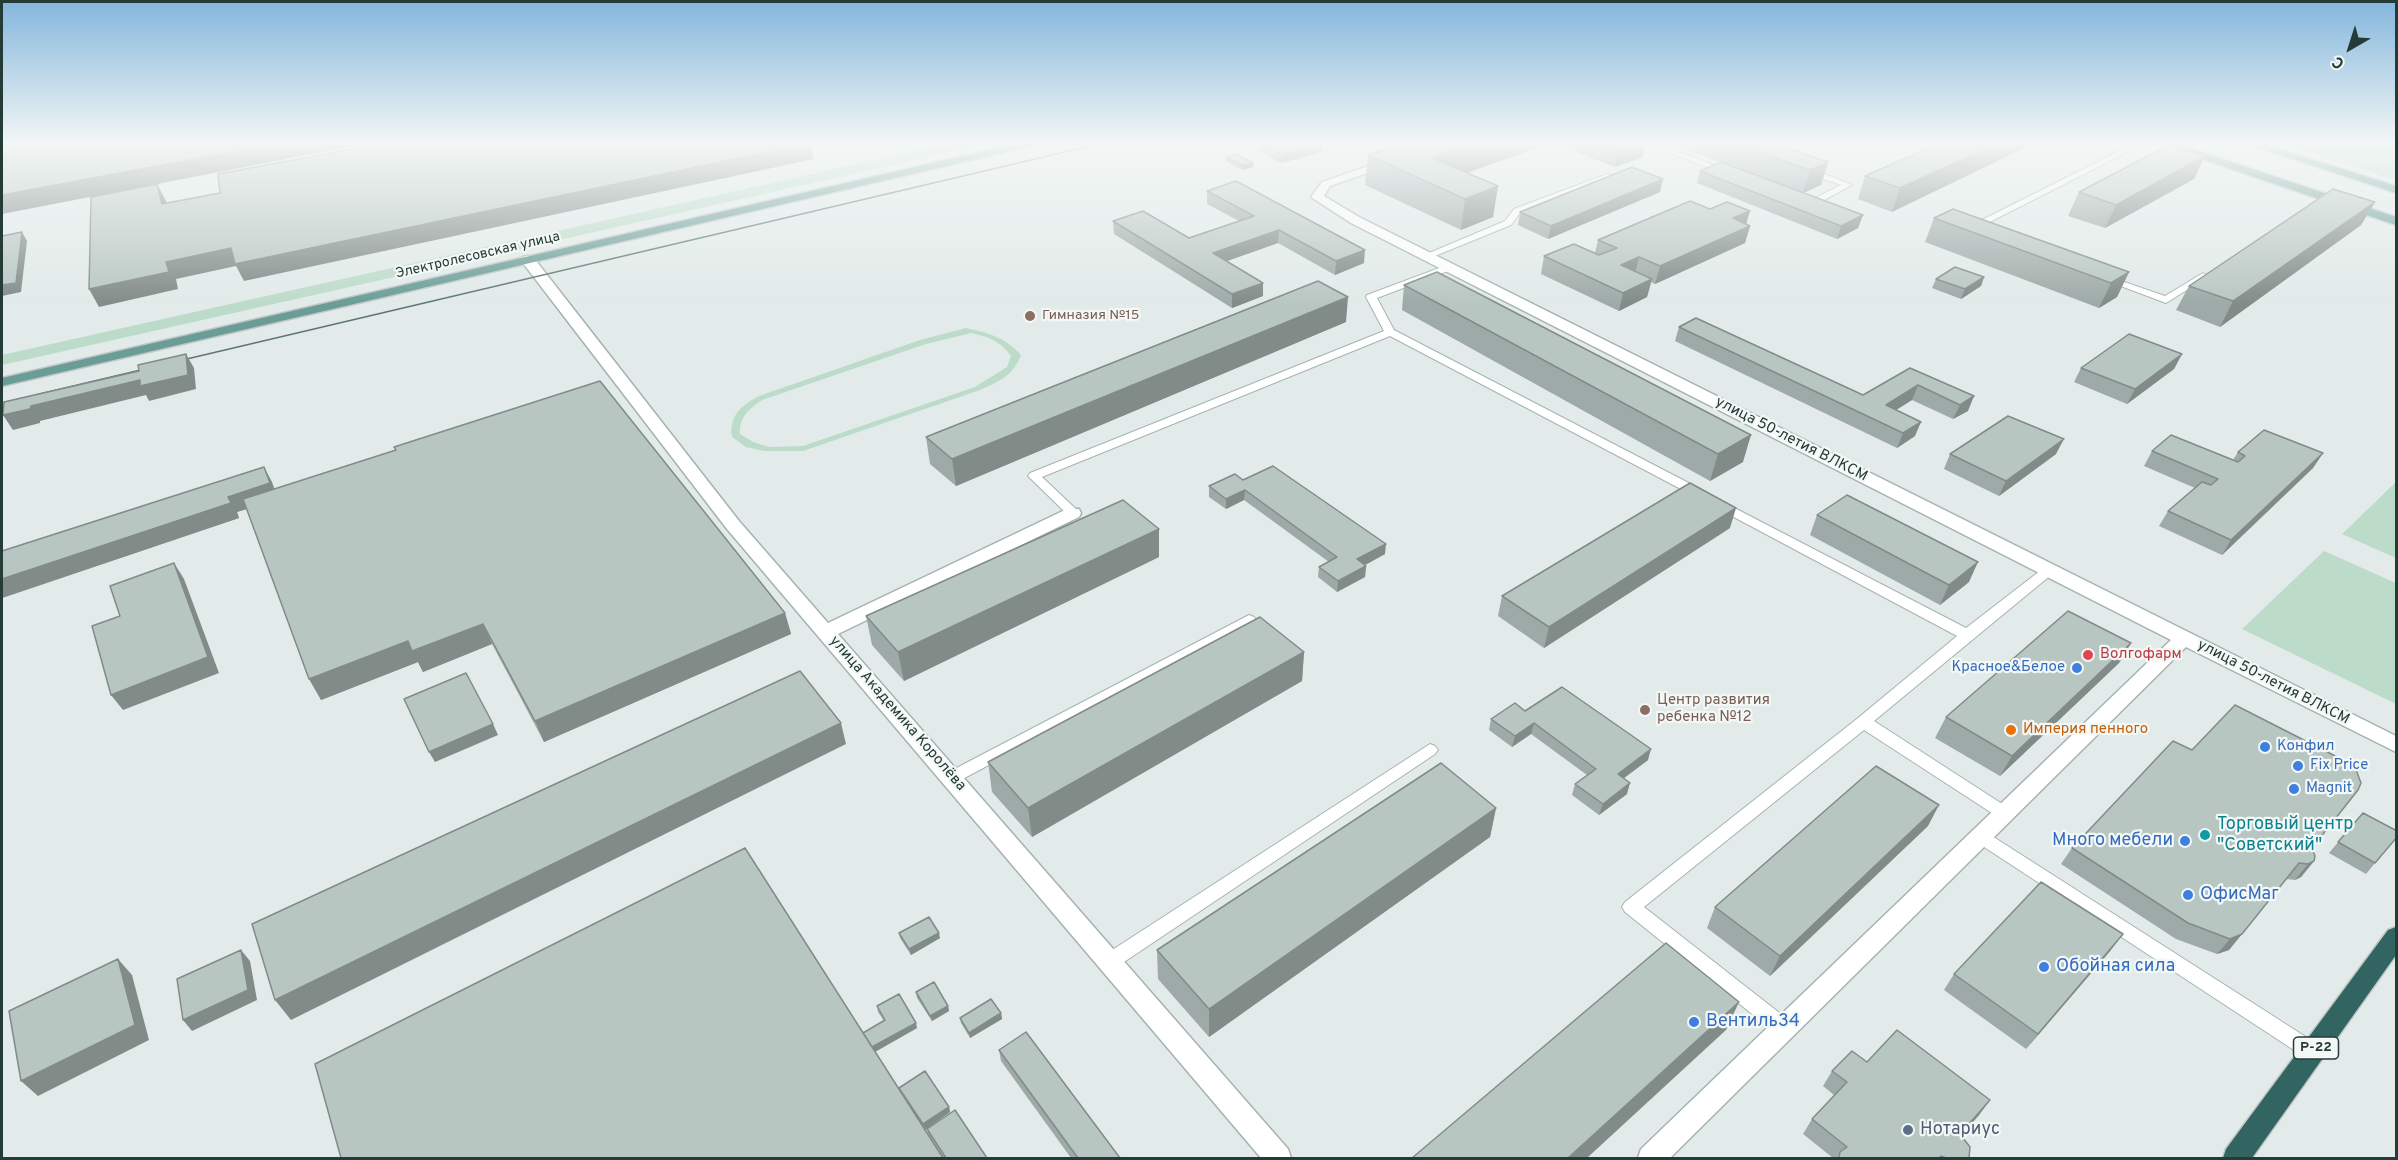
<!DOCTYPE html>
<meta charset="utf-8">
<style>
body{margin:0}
#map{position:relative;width:2398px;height:1160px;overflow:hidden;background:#e2ebe9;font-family:Overpass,sans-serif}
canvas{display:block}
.frame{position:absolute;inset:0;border:3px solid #243b38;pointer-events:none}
.north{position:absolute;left:2320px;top:18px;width:60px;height:60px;-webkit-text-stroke:4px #f3f8f6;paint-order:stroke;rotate:219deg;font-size:16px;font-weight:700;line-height:24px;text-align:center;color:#243b38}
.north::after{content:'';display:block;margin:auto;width:21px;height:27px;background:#243b38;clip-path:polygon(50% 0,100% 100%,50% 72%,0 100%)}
</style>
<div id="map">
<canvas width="2398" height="1160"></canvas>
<div class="frame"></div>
<div class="north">С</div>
</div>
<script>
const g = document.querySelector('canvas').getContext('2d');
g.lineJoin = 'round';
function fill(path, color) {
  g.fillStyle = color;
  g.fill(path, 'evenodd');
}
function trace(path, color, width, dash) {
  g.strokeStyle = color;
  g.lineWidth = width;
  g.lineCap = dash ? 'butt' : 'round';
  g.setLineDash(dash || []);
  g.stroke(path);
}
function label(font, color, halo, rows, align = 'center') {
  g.font = font + ' Overpass,sans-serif';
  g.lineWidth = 4.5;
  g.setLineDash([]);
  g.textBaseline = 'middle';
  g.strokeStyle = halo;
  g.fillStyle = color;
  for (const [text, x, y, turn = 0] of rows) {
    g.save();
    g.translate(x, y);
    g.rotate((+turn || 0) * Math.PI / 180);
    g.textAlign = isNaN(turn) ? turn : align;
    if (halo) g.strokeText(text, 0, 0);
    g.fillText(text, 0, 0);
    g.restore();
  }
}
fill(new Path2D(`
 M951,143H991L2,365V355Z
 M2278,143H2396V180Z
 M966,328C988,333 1005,337 1021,355C1013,376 1000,381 980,390L803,451H764L746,447L732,437C729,415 741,406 759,396L920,340ZM971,333C989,337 1001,341 1011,356L1007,367L975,387L803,446L769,447L753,442L740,434C739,417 749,409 762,400L926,344Z
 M2396,482V558L2342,534Z
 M2324,551L2396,583V704L2242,629Z`), '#bddbc9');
const lane = new Path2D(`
 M1644,143H1655L1732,172L1725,174Z
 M2135,143H2145L1974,230L1966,228Z
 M1804,168H1810L1852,185L1815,205L1802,203V199L1811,200L1841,185L1804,172Z
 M1607,174L1614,176L1520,213L1511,225L1430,258L1422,256L1505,221L1514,209Z
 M1450,264L1453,265V269L1377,298L1394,330L1706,492L1708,495L1706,498H1698L1390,336L1042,477L1077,510L1079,513L1077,516H1069L1028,476L1030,473L1384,331L1366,297L1367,295Z
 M2203,273L2208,276L2206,278L2166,303L2102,279L2110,277L2165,296Z
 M1719,500L1966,628L2045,567L2050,566L2057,570L1874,721L2010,809L2012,813L2010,817L2004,819L1998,817L1864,730L1644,907L1791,1022L1793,1028L1791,1034L1784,1036L1777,1034L1625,912L1622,907L1625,902L1858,718L1957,636L1715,507L1713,504L1715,501Z
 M1249,615L1254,617L1256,620L1254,623L957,782L951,784L945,782L943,778L945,774Z
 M1430,744L1435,746L1438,750L1435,754L1115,968L1109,970L1103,968L1100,962L1103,956Z
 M1981,829L2320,1046L2323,1052L2320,1058L2313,1061L2306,1058L1975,841L1973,836L1975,831Z`);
const street = new Path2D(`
 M1389,159L1395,162L1393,164L1330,186L1324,196L1359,217L2396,736V752L2186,647L1670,1158H1638L1641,1149L2171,640L1351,223L1311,197L1322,182Z
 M528,256L533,257L739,521L828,623L1067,509H1079L1081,513L1079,517L838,634L1288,1149L1291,1158H1261L727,529L523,263L522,260L523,257Z`);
const primary = new Path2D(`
 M1019,143H1038L1032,146L2,386V378Z
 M2159,143H2174L2396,217V225L2160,145Z
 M2244,143H2260L2396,186V193Z`);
const highway = new Path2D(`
 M2396,927V955L2252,1158H2223L2226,1149L2388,930Z`);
trace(lane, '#a5b3b0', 2);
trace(street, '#a5b3b0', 3);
trace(primary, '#c2c8c7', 3);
trace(highway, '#c2c8c7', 3);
fill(lane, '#fff');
fill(street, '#fff');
fill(primary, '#6a9d97');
fill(highway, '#326562');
trace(new Path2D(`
 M174,362L1103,143
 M2,403L153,367`), '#5e7673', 1.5);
fill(new Path2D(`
 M1260,143L1322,144V152L1281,163L1259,151Z
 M1550,143L1467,173L1498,186L1493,217L1461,230L1365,185L1368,155Z
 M1553,143H1646L1643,157L1615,167Z
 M1671,143H1773L1828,162L1821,185L1803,193L1863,215L1858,228L1837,239L1697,183L1700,171L1720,162L1671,144Z
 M1940,143L1892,212L1858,199L1865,176Z
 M2205,156L2194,179L2105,228L2068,216L2079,192Z
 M1226,157L1253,163V167L1242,170L1226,161Z
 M1207,191L1364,263L1335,275L1278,243L1227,261L1263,283V296L1232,308L1114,234L1113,221L1189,238L1239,221L1207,204Z
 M1660,192L1548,239L1518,225L1520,212Z
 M2375,202L2361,225L2220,327L2176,310L2189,286Z
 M1934,218L2129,272L2117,297L2099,308L1925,242Z
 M1746,224L1750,226L1745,243L1655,284L1651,282L1647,297L1619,311L1541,274L1544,256L1595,253L1598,240Z
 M1984,277L1981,286L1961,299L1932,288L1936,279Z
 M1404,285L1743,462L1710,481L1402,310Z
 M1346,322L956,486L930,464L926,437Z
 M1679,327L1863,395L1910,368L1968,411L1953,419L1912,400L1896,410L1915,436L1897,448L1675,341Z
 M2182,354L2174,369L2127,404L2074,382L2081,368Z
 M2152,451L2233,460L2238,452L2323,453L2313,468L2222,555L2159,526L2168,511L2195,488L2144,466Z
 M1950,454H2056L1999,496L1944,469Z
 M264,467L274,489L785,613L791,634L544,742L492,644L423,672L418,662L321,700L247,509L237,512L239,518L2,598V551Z
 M1243,480L1385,554L1365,565L1366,566L1365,577L1337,592L1318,577L1319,567L1329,562L1244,500L1226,509L1209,497V486Z
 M1817,515L1969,582L1940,605L1810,535Z
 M1730,528L1544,648L1498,616L1502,596Z
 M1159,557L904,681L872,645L866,616Z
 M2131,643L2119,663L2000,776L1935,738L1946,717Z
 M1304,652L1302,681L1032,837L992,792L988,762Z
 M1525,711L1648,760L1623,778L1627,794L1599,815L1572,795L1575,784L1587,775L1531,734L1512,747L1489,730L1491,719Z
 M2192,750L2312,848L2314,861L2301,877L2295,880L2286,879L2229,950L2217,954L2176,939L2061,864L2072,848Z
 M1496,808L1490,837L1209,1037L1158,979L1157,950Z
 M2363,813L2375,863L2366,874L2329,853Z
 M1928,826L1770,976L1707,928L1715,907Z
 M899,933L940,938L911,955L900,938Z
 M2111,950L2026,1049L1944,990L1954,974Z
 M916,992L948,1006L949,1011L932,1021L917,998Z
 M877,1006L917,1028L875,1052L900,1092L899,1088L949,1107L950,1112L925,1130L929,1137L927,1129L987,1158H341L863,1033L884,1021L878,1012Z
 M1001,1013L1002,1019L970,1038L961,1023L960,1018Z
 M999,1050L1120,1158H1071L1001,1061Z
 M1867,1062L1990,1100L1979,1115L1961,1136L1969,1158H1833L1803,1134L1812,1119L1834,1095L1823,1086L1832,1071Z`), '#9eaaa7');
fill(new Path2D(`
 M280,143H369L2,214V195Z
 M811,143L814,159L244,281L236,266L176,279L178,289L99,307L89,289L166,262L231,248Z
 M1474,143H1550L1434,185L1432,158Z
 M1620,143H1646L1643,157L1615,167Z
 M1998,143H2035L1892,212L1900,188Z
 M1322,144V152L1281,163L1282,155Z
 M2205,156L2194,179L2105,228L2116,205Z
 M1828,162L1821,185L1803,193L1810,170Z
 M1253,163V167L1242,170L1243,166Z
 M1663,179L1660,192L1548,239L1551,226Z
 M157,184L166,201L170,221L162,204Z
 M1498,186L1493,217L1461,230L1465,199Z
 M2375,202L2361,225L2220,327L2233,301Z
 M1750,211L1745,228L1750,226L1745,243L1655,284L1660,266L1733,218Z
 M1863,215L1858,228L1837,239L1841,226Z
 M1279,230L1278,243L1213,266V253Z
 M22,232L27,241L21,292L2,296V285Z
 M1365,250L1364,263L1335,275L1336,261Z
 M1639,257L1635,274L1621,265Z
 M2129,272L2117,297L2099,308L2111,283Z
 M1984,277L1981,286L1961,299L1965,289Z
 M1652,279L1647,297L1619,311L1623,293Z
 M1263,283V296L1232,308V294Z
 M1348,297L1346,322L956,486L952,459Z
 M186,354L194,368L196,389L149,401L146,395L40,421V423L13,430L3,415L31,406L140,380Z
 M2182,354L2174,369L2127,404L2135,389Z
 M1918,385L1912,400L1880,420L1886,405Z
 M1974,396L1968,411L1953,419L1960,405Z
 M1921,422L1915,436L1897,448L1903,433Z
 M1751,435L1743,462L1710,481L1718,454Z
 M2064,439L2056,454L1999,496L2006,481Z
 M2323,453L2313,468L2222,555L2231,540Z
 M264,467L272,482L278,499L237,512L239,518L2,598V579L228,497Z
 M1245,490L1244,500L1226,509V499Z
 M1736,508L1730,528L1544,648L1549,627Z
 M1159,529V557L904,681L898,652Z
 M1386,544L1385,554L1356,570L1357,559Z
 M1978,562L1969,582L1940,605L1949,585Z
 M174,563L184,579L219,673L123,710L111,695Z
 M1366,566L1365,577L1337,592L1338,581Z
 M785,613L791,634L544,742L535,721Z
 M483,624L492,644L423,672L418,662L321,700L309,679L408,641Z
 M2131,643L2119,663L2000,776L2012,756Z
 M1304,652L1302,681L1032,837L1028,808Z
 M841,723L846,744L291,1020L275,1000Z
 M1534,723L1531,734L1512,747L1515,736Z
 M493,724L498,735L435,762L429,752Z
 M1651,749L1648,760L1615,785L1618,774Z
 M1630,783L1627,794L1599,815L1603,804Z
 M1939,805L1928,826L1770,976L1780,956Z
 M1496,808L1490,837L1209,1037V1009Z
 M2314,861L2301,877L2295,880L2308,864Z
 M939,933L940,938L911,955L909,949Z
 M2123,934L2111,950L2026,1049L2038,1034Z
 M2242,934L2229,950L2217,954L2230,939Z
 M241,950L250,961L257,1000L192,1031L183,1020Z
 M118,959L132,975L149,1040L38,1096L21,1081Z
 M1739,1002L1726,1030L1587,1158H1568Z
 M948,1006L949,1011L932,1021L930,1016Z
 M1001,1013L1002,1019L970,1038L969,1033Z
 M916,1023L917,1028L873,1053L871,1048Z
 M1990,1100L1979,1115L1949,1149L1960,1134Z
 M949,1107L950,1112L925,1130L923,1124Z`), '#818b88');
const building = new Path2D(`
 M2,143H280L2,195Z
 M384,143H811L235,264L231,248L166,262L169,272L89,289L91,197L157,184L162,204L220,193L218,174Z
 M1260,143H1320L1322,144L1282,155Z
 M1404,143H1474L1432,158L1498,186L1465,199L1368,155Z
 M1733,143H1773L1828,162L1810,170Z
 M1940,143H1998L1900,188L1865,176Z
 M2169,145L2205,156L2116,205L2079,192Z
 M1236,154L1253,163L1243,166L1226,157Z
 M1721,162L1863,215L1841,226L1700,171Z
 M1632,167L1663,179L1551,226L1520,212Z
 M1236,181L1365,250L1336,261L1279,230L1213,253L1263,283L1232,294L1113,221L1143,211L1189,238L1254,216L1207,191Z
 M2333,189L2375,202L2233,301L2189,286Z
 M1690,201L1710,209L1727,202L1750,211L1733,218L1750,226L1660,266L1639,257L1621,265L1652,279L1623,293L1544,256L1574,244L1599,255L1617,248L1598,240Z
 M1953,209L2129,272L2111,283L1934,218Z
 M22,232L16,283L2,285V236Z
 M1955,267L1984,277L1965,289L1936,279Z
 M1437,272L1751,435L1718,454L1404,285Z
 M1318,281L1348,297L952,459L926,437Z
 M1696,318L1863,395L1910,368L1974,396L1960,405L1918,385L1886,405L1921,422L1903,433L1679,327Z
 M2129,334L2182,354L2135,389L2081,368Z
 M186,354L188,375L140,386V380L31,406L30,409L3,415L4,402L139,371L138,365Z
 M600,381L785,613L535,721L483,624L412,651L408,641L309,679L243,499L396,450L394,447Z
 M2008,416L2064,439L2006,481L1950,454Z
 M2264,430L2323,453L2231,540L2168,511L2202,482L2211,485L2218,479L2152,451L2171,435L2238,462L2245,456L2238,452Z
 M1273,466L1386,544L1357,559L1366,566L1338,581L1319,567L1337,557L1245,490L1226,499L1209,486L1235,474L1243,480Z
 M264,467L270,483L228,497L231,503L2,579V551Z
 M1690,483L1736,508L1549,627L1502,596Z
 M1847,495L1978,562L1949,585L1817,515Z
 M1123,500L1159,529L898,652L866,616Z
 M174,563L208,657L111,695L92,626L120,616L110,586Z
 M2068,611L2131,643L2012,756L1946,717Z
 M1260,617L1304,652L1028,808L988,762Z
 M800,671L841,723L275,1000L252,924Z
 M466,673L493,724L429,752L404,699Z
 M1562,687L1651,749L1618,774L1630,783L1603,804L1575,784L1596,769L1534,723L1515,736L1491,719L1515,703L1525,711Z
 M2235,705L2345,761L2355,767L2361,783L2358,790L2312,848L2315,856L2314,861L2308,864L2299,863L2242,934L2230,939L2188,923L2072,848L2173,741L2192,750Z
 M1441,763L1496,808L1209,1009L1157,950Z
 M1876,766L1939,805L1780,956L1715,907Z
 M2363,813L2397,831V837L2375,863L2338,842Z
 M745,848L943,1158H341L315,1064Z
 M2041,882L2123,934L2038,1034L1954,974Z
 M929,917L939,933L909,949L899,933Z
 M1666,943L1739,1002L1568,1158H1412Z
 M241,950L248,990L183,1020L177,979Z
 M118,959L135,1025L21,1081L9,1011Z
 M934,982L948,1006L930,1016L916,992Z
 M899,994L916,1023L872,1047L863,1033L885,1020L877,1006Z
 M991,999L1001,1013L969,1033L960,1018Z
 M1897,1030L1990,1100L1960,1134L1970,1147L1969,1158H1946L1941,1156L1939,1158H1839L1840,1152L1847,1147L1812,1119L1847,1082L1832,1071L1852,1051L1867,1062Z
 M1026,1032L1120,1158H1078L999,1050Z
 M925,1071L949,1107L923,1124L899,1088Z
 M955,1110L987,1158H946L927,1129Z`);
fill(building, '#b8c6c2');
trace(building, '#818b88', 1.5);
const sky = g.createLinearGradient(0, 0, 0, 305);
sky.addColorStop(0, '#84b6dd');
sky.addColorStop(0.47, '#f2f6f5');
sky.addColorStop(1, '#f2f6f500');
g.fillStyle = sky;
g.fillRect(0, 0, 2398, 305);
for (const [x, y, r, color] of [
 [1030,316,6,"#8d6e63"],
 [2088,655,6,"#e0444e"],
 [2077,668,6,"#3f7fe0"],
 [1645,710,6,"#8d6e63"],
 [2011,730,6,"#e8710a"],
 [2265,747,6,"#3f7fe0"],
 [2298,766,6,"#3f7fe0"],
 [2294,789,6,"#3f7fe0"],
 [2205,835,6,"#0f9aa8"],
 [2185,841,6,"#3f7fe0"],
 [2188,895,6,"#3f7fe0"],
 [2044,967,6,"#3f7fe0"],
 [1694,1022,6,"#3f7fe0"],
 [1908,1130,6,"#5c6f8a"]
]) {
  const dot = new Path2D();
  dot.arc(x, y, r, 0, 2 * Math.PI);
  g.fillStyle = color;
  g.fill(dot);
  trace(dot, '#f3f8f6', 2);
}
label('14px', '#243b38', '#f3f8f6', [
 ["Электролесовская улица",478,256,-13]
]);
label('14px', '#785e54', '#f3f8f6', [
 ["Гимназия №15",1042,316]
], 'left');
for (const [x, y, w] of [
 [2316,1048,45]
]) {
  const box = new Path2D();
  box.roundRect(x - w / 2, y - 11, w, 22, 4.5);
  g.fillStyle = '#f3f8f6';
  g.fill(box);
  trace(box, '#243b38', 1.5);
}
label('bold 14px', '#243b38', null, [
 ["Р-22",2316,1048]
]);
label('15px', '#243b38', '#f3f8f6', [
 ["улица 50-летия ВЛКСМ",1791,440,27],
 ["улица 50-летия ВЛКСМ",2273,683,27],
 ["улица Академика Королёва",897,714,49]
]);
label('15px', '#be3a42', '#f3f8f6', [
 ["Волгофарм",2100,655]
], 'left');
label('15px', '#366cbe', '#f3f8f6', [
 ["Красное&Белое",2065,668,"right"],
 ["Конфил",2277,747],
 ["Fix Price",2310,766],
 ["Magnit",2306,789]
], 'left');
label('15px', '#785e54', '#f3f8f6', [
 ["Центр развития",1657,701],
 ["ребенка №12",1657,718]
], 'left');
label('15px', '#c56008', '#f3f8f6', [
 ["Империя пенного",2023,730]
], 'left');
label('18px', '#0d838f', '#f3f8f6', [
 ["Торговый центр",2217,825],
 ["\"Советский\"",2217,846]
], 'left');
label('18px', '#366cbe', '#f3f8f6', [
 ["Много мебели",2173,841,"right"],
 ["ОфисМаг",2200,895],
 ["Обойная сила",2056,967],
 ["Вентиль34",1706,1022]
], 'left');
label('18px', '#4e5e75', '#f3f8f6', [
 ["Нотариус",1920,1130]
], 'left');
</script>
